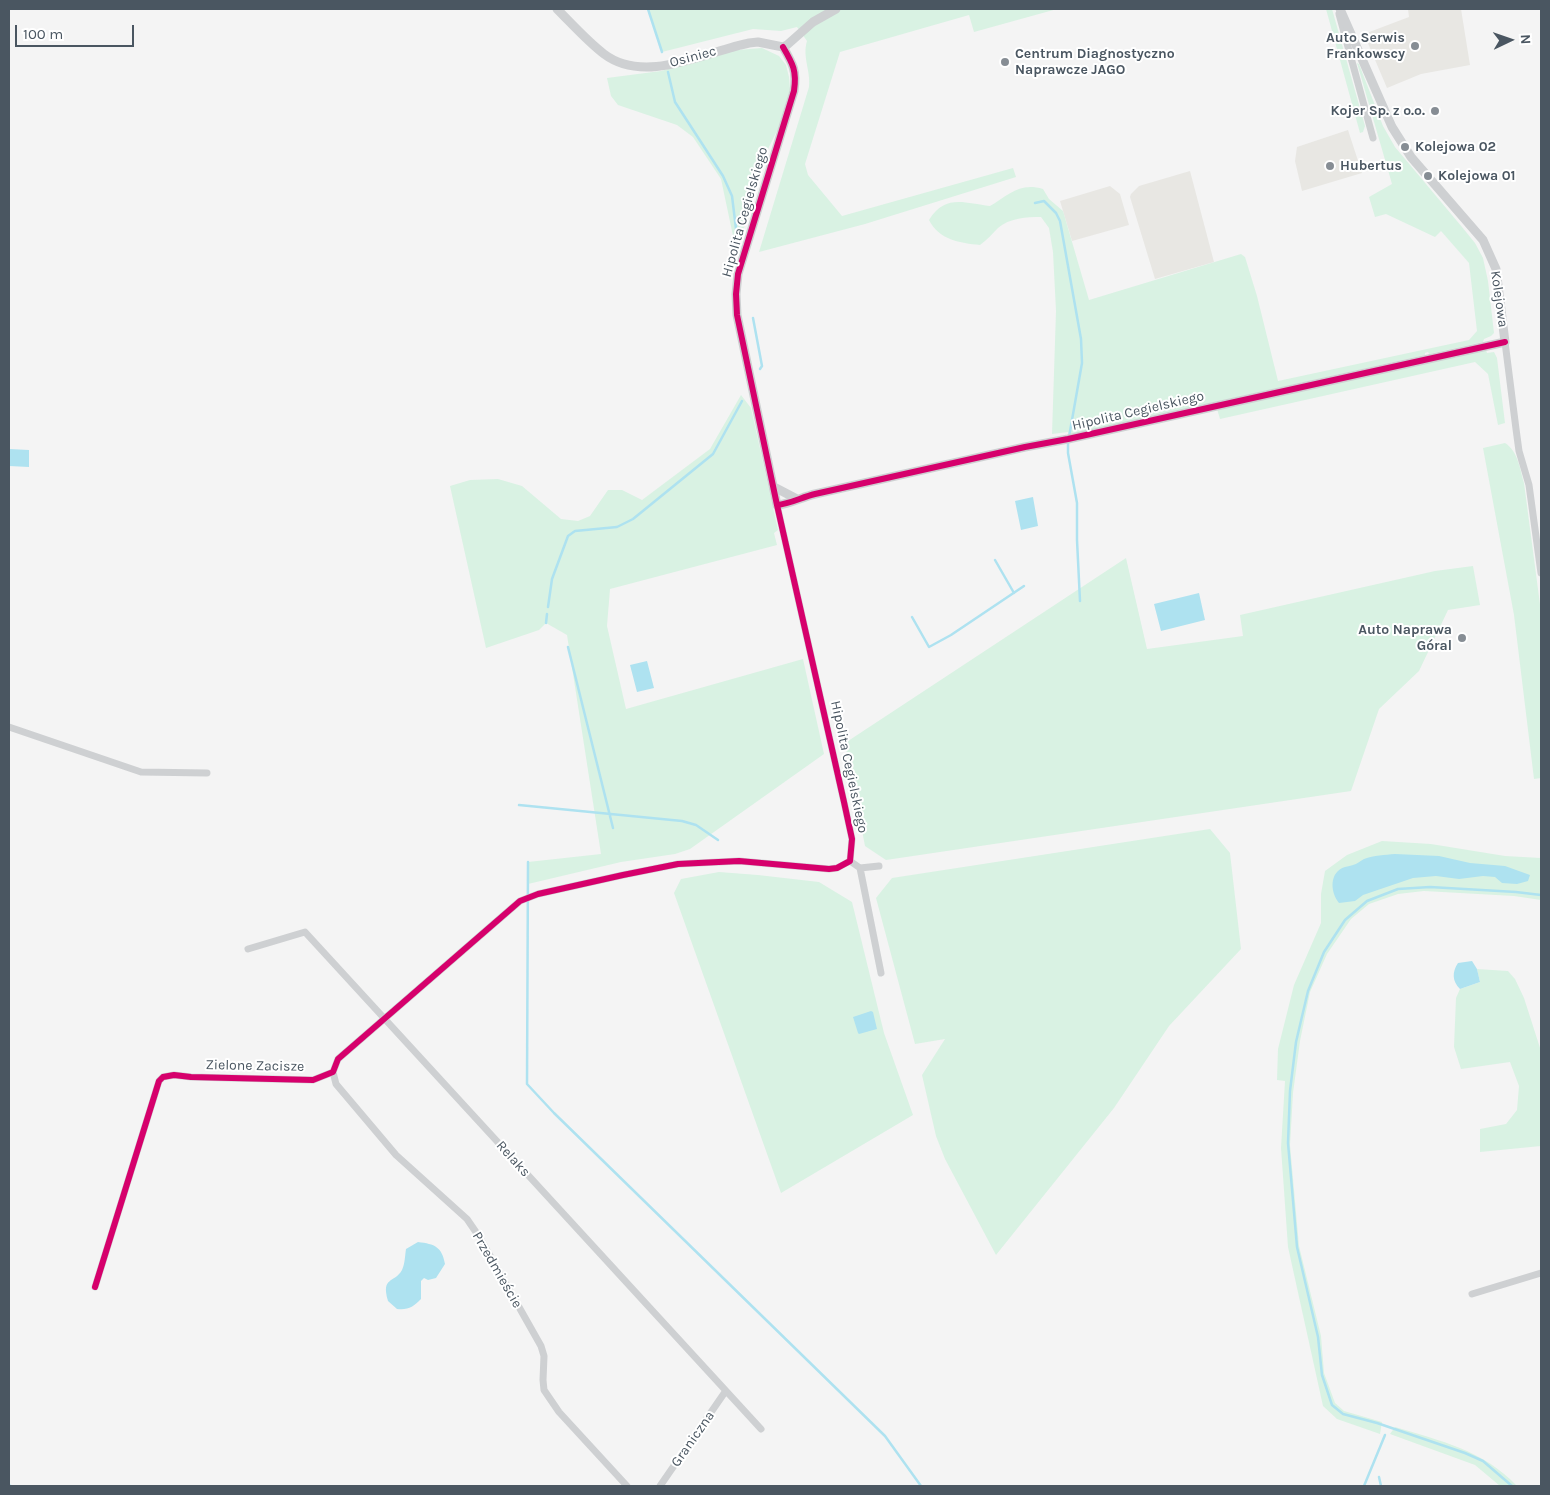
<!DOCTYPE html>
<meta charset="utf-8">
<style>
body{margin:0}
#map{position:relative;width:1550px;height:1495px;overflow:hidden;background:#f4f4f4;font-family:Karla,sans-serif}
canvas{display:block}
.frame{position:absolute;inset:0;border:10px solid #4a5661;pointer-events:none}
.north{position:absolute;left:1485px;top:15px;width:50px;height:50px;-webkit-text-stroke:4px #fff;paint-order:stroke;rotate:87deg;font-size:14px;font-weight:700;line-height:20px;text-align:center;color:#4a5661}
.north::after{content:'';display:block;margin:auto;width:18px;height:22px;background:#4a5661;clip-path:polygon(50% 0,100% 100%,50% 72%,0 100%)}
.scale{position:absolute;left:15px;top:25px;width:119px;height:22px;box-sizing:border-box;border:2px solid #4a5661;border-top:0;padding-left:6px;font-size:15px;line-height:18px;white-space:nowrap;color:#4a5661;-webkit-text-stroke:4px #fff;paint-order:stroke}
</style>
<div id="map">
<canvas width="1550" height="1495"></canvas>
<div class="frame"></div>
<div class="north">N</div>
<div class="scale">100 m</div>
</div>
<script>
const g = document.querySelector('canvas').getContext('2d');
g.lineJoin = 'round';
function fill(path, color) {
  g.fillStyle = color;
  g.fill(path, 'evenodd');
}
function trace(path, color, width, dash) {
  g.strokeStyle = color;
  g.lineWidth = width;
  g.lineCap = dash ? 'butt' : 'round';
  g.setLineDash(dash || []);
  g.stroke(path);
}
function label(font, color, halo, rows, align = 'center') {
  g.font = font + ' Karla,sans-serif';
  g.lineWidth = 4;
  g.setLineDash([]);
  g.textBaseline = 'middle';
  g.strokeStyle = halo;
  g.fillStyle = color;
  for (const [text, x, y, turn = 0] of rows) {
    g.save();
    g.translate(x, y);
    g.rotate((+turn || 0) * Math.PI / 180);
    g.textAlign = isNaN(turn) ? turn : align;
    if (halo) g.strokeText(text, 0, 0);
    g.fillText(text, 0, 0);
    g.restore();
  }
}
fill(new Path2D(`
 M1408,9H1461L1470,65L1421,74L1387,88L1364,34L1409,17Z
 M1348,130L1362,173L1302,191L1295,161L1297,147Z
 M1190,171L1214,262L1155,279L1130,197L1131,194L1139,186Z
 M1110,186L1120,194L1129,225L1072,241L1060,201Z`), '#e8e7e3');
fill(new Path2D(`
 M648,9H1057L974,32L969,15L840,52L805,164L808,175L842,216L1013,168L1016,177L865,224L759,252L809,87C811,71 802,57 807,41L797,27L781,31L753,29L662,52Z
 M1326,9H1332L1365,126L1363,132L1360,133Z
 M762,48L779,56L786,65L789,77L790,89L778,129L768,149L744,228L741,249L736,250L721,179L693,137L677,125L618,105L611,96L607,78L661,71L737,50Z
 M1357,63L1359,64L1383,126L1395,147L1462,227L1475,243L1483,258L1488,281L1494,333L1491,336L1484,339L1483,342L1429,354L1428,352L1425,353V355L1069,435L1068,432L1052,434L1056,311L1053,252L1049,228L1041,217C1027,217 1009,218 998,228C992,234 987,240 980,245C960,243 939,240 929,220C945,194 964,203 990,206C1009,195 1019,182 1043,189L1049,199L1063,211L1089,300L1241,254L1245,257L1257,296L1278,381L1469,340L1477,331L1469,263L1441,231L1435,237L1386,214L1375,217L1369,197L1392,184Z
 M1486,350L1487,353L1494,352L1497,358L1505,423L1498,425L1488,374L1475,362L1220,419L1217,409L1454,356L1455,358L1458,357L1457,355Z
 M741,395L751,408L778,530L774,533L777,545L610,589L607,626L626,709L803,659L824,754L690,849L675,854L621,862L528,884V862L601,854L567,635L546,623L539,630L486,648L450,486L470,480L498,479L522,486L561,519L578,521L590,516L608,490H622L642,500L710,449Z
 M1505,443C1518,451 1520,469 1524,483L1541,612V778L1534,779L1514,615L1483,448Z
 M1126,558L1147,649L1243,636L1240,615L1435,571L1473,566L1480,605L1448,610L1419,671L1379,709L1351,791L886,860L865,846L845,743Z
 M1210,829L1230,853L1241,949L1169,1026L1114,1108L996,1255L945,1159L936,1136L922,1075L945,1039L915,1044L876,898L892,878Z
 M1382,841L1431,844L1505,856L1541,858V900L1514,896L1424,891L1398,894L1369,904L1351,919L1327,954L1310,992L1300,1041L1293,1093L1290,1145L1299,1246L1321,1336L1324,1373L1335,1403L1344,1411L1382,1422L1380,1434L1337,1419L1323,1406L1288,1247L1281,1148L1285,1081L1277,1080L1278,1049L1294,985L1321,923V894L1325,871L1347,855Z
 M719,872L758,875L819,882L852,902L884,1033L913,1115L781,1193L674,893L681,879Z
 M1477,969L1508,971L1515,979L1524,998L1541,1051V1146L1480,1152V1129L1506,1124L1517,1110L1519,1086L1510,1062L1461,1069L1454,1047L1456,998L1460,989L1480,982Z
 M1395,1427C1441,1441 1483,1450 1517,1486H1500L1475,1465L1390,1434Z`), '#d9f2e3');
fill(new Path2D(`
 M9,449L29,450V467L9,466Z
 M1033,497L1038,526L1021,530L1015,501Z
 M1199,593L1205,620L1161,631L1154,604Z
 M647,661L654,688L637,692L630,665Z
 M1395,854L1439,856L1470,863L1505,866L1530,875L1528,881L1517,884L1502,883L1495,877L1483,876L1459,879L1436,876L1413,878L1363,895L1355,901L1339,903C1330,892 1329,872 1345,867C1348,866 1351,866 1353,865C1357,864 1360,861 1364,859C1374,855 1385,855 1395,854Z
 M1472,961L1477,969L1480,982L1460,989C1452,981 1452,972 1458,963Z
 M871,1011L873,1012L877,1029L859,1034L858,1033L853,1017Z
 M418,1242C435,1244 442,1247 445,1264L436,1278L428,1280L424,1278L421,1281V1299C413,1307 409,1310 397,1309L388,1301C381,1276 394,1284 402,1270C405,1264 405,1255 406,1249Z`), '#aee2f0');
trace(new Path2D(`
 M648,9L662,52
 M668,72L675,102L723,176L732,196L737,237
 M1035,203L1044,201L1056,213L1060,221L1081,339L1082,363L1069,437
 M753,318L762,366L760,369
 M1068,442V453L1077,503V540L1080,601
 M995,560L1014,593
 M548,607L552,579L568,536L575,531L617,527L633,519L713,454L742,401
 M912,617L929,647L951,635L1024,586
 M546,623L547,614
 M568,647L613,828
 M519,805L682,821L696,825L718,840
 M528,862L527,1084L554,1113L885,1436L921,1486
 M1379,1477L1381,1486
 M9,1485L11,1486
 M1364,1486L1385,1435
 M1512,1486L1483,1461L1465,1453L1377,1423L1343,1414L1332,1405L1322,1375L1318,1337L1297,1247L1288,1143L1290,1091L1296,1042L1308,991L1324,952L1345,920L1367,901L1398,889L1430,887L1516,892L1541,895`), '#aee2f0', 2.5);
trace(new Path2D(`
 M1339,14L1373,138
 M1505,342L1516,429L1519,451L1529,485L1541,573
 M9,727L141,772L207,773
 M850,861L860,868L881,973
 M860,868L879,866
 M248,949L305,932L761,1429
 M333,1072L336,1084L396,1155L467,1219L480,1238L541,1346L544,1356L543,1380L544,1390L559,1412L627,1486
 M95,1287L159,1081L163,1077L174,1075L191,1077L313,1080L333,1072L338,1059L520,901L538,894L623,875L678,864L739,861L829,869L837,868L850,861L852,839L844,802L777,505
 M1472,1294L1541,1273
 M660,1486L725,1392`), '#ced0d2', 7);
trace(new Path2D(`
 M557,9C572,24 587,41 604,54C645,85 705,52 749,43L758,42L783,47L787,45L813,22L836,9
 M783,47C793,64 797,71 794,91L738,274L736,294L737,315L777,505C790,504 802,497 815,494L1025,447L1068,439L1505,342L1496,269L1483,240L1411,157L1392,127L1340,9
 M774,487L797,499`), '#ced0d2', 9);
trace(new Path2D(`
 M777,505C790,504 802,497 815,494L1025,447L1068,439L1505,342
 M95,1287L159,1081L163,1077L174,1075L191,1077L313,1080L333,1072L338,1059L520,901L538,894L623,875L678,864L739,861L829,869L837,868L850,861L852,839L844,802L777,505L737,315L736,294L738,274L794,91C797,71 793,64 783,47`), '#d6006c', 6);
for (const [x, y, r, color] of [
 [1415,46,5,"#868d94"],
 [1005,62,5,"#868d94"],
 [1435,111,5,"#868d94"],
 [1405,147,5,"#868d94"],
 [1330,166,5,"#868d94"],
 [1428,176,5,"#868d94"],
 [1462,638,5,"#868d94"]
]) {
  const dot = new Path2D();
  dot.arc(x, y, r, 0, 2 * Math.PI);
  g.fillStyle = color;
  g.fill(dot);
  trace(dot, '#fff', 2);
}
label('bold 14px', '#4a5661', '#fff', [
 ["Auto Serwis",1405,38,"right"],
 ["Frankowscy",1405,54,"right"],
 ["Centrum Diagnostyczno",1015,54],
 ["Naprawcze JAGO",1015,70],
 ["Kojer Sp. z o.o.",1425,111,"right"],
 ["Kolejowa 02",1415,147],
 ["Hubertus",1340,166],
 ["Kolejowa 01",1438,176],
 ["Auto Naprawa",1452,630,"right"],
 ["Góral",1452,646,"right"]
], 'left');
label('14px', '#4a5661', '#fff', [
 ["Osiniec",693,57,-15],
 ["Hipolita Cegielskiego",745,212,-74],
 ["Kolejowa",1499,299,82],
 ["Hipolita Cegielskiego",1138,411,-13],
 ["Hipolita Cegielskiego",849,767,78],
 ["Zielone Zacisze",255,1066,1],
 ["Relaks",513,1159,48],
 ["Przedmieście",497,1270,60],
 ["Graniczna",693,1439,-55]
]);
</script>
